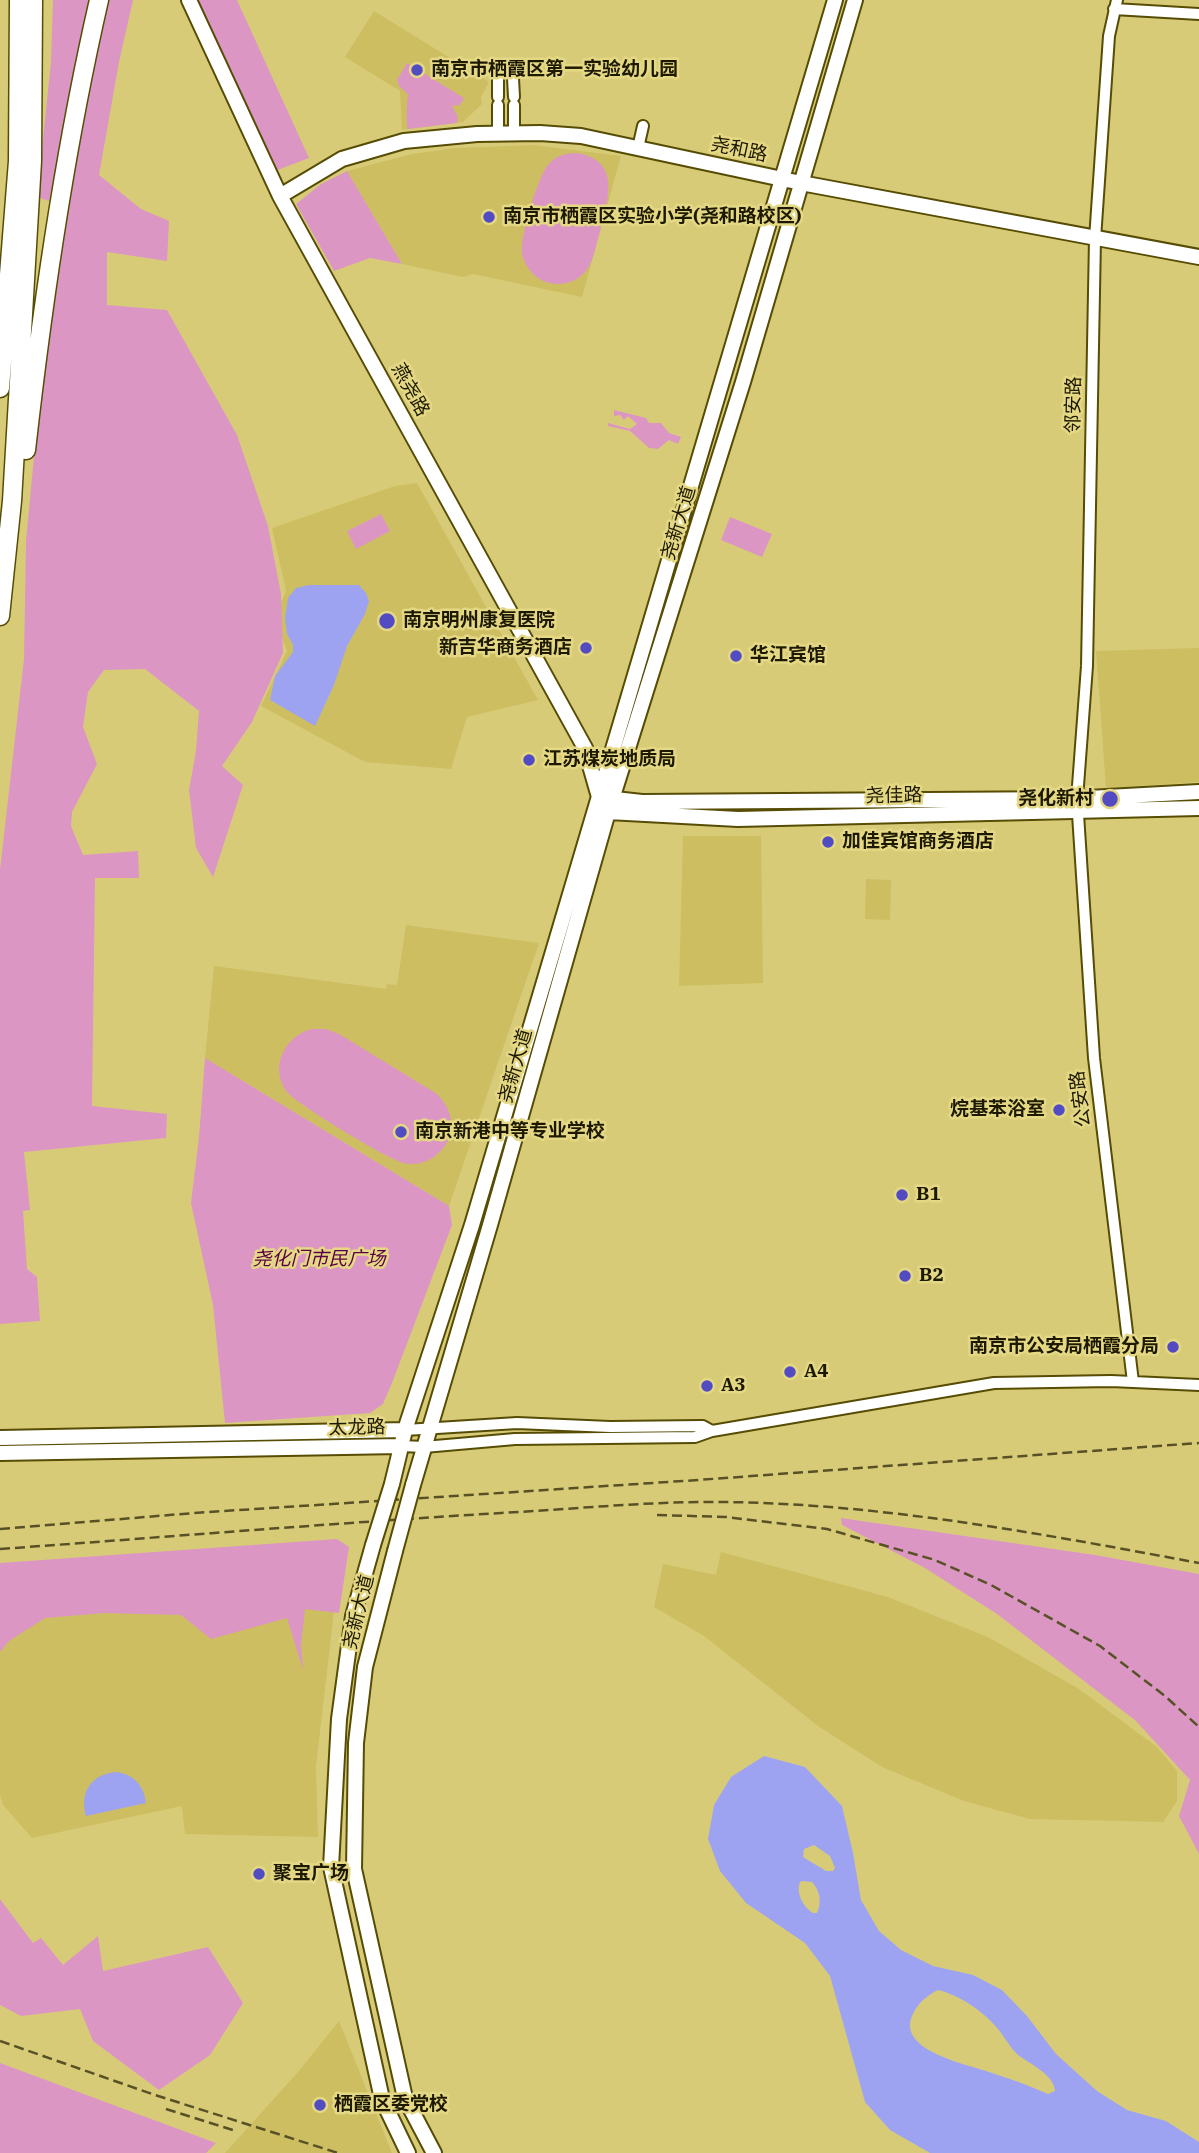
<!DOCTYPE html>
<meta charset="utf-8">
<style>
body{margin:0}
canvas{display:block;background:#d8cb78}
</style>
<canvas width="1199" height="2153"></canvas>
<script>
const g = document.querySelector('canvas').getContext('2d');
g.lineJoin = 'round';
function fill(path, color) {
  g.fillStyle = color;
  g.fill(path, 'evenodd');
}
function trace(path, color, width, dash) {
  g.strokeStyle = color;
  g.lineWidth = width;
  g.lineCap = dash ? 'butt' : 'round';
  g.setLineDash(dash || []);
  g.stroke(path);
}
function label(font, color, halo, rows, align = 'center') {
  g.font = font + ' "IBM Plex Serif","Noto Sans SC",serif';
  g.lineWidth = 5;
  g.setLineDash([]);
  g.textBaseline = 'middle';
  g.strokeStyle = halo;
  g.fillStyle = color;
  for (const [text, x, y, turn = 0] of rows) {
    g.save();
    g.translate(x, y);
    g.rotate((+turn || 0) * Math.PI / 180);
    g.textAlign = isNaN(turn) ? turn : align;
    if (halo) g.strokeText(text, 0, 0);
    g.fillText(text, 0, 0);
    g.restore();
  }
}
fill(new Path2D(`
 M374,11L489,82L481,97L482,104L463,122L402,130L400,91L345,57Z
 M534,145L621,156L582,297L473,274L463,277L402,264L347,171L412,154L455,148Z
 M417,483L538,700L467,717L451,769L365,762L261,706L287,651L280,633L279,608L286,591L272,528L395,486Z
 M1199,648V782L1106,788L1096,651Z
 M683,836H761L763,983L679,986Z
 M866,879L891,880L890,920L865,919Z
 M406,925L539,943L449,1206L205,1058L214,966L386,989L387,984L397,985Z
 M721,1552L888,1597L988,1637L1079,1689L1157,1747L1177,1771V1801L1163,1822L1030,1819L964,1801L882,1767L818,1726L704,1636L654,1607L663,1564L716,1575Z
 M335,1603L316,1766L318,1837L185,1834L182,1806L32,1838L3,1805L0,1795V1608Z
 M339,2021L392,2153H225L298,2072Z`), '#cdbe62');
fill(new Path2D(`
 M53,0H90L49,201L37,197L51,62Z
 M104,0H133L119,62L99,175L141,209L169,221L167,261L107,252V305L167,310L237,435L268,526L281,594L283,653L252,722L222,766L243,785L213,877L196,848L189,790L196,751L199,711L145,669L104,670L88,692L83,727L97,764L72,812L71,826L83,855L138,851L139,878H95L92,1106L167,1114L166,1138L24,1152L30,1210L23,1211L27,1269L37,1277L40,1321L0,1324V870L24,659L26,541L46,329L73,150Z
 M196,0H237L309,158L275,171Z
 M407,63L464,98L460,105L452,106L458,117L457,123L408,129C406,126 407,100 408,94L399,86L397,80Z
 M577,153C622,161 608,200 600,231C596,244 594,260 586,271C570,290 539,288 527,266C523,260 521,253 522,246C523,230 538,176 548,165C555,156 565,153 577,153Z
 M347,171L402,264L370,258L334,271L296,204L321,184Z
 M614,410L646,418L649,423H661L669,433L681,437L678,444L669,440L658,449L649,448L630,431L608,426V423L630,429L637,424L628,416L624,420L620,415L614,416Z
 M381,514L390,531L356,549L347,531Z
 M730,517L772,534L762,557L721,540Z
 M311,1029H326L339,1034L437,1094C449,1106 455,1122 449,1138C443,1153 428,1164 412,1164C406,1164 401,1163 396,1160C378,1153 297,1104 287,1092C269,1068 284,1037 311,1029Z
 M205,1058L449,1206L452,1225L392,1383L383,1404L370,1413L225,1423L213,1305L191,1203L199,1137Z
 M841,1518L1095,1555L1199,1574V1854L1179,1816L1190,1780L1136,1721L997,1614L925,1568L842,1525Z
 M337,1539L349,1547L339,1613L305,1609L301,1645L303,1670L287,1618L211,1639L181,1615L104,1613L45,1618L9,1641L0,1652V1563Z
 M0,1899L33,1943L41,1938L63,1965L98,1936L103,1971L208,1947L243,2003L210,2055L159,2090L93,2041L80,2009L21,2016L0,2005Z
 M0,2063L216,2143L206,2153H0Z`), '#dc96c4');
fill(new Path2D(`
 M309,585H359L366,593L369,601L365,614L347,646L334,685L315,726L270,700L275,676L293,652V645L287,634L285,618L288,598L296,588Z
 M764,1756L805,1767L842,1806L853,1853L861,1900L879,1931L901,1950L933,1966L973,1975L1002,1990L1027,2016L1056,2054L1097,2091L1127,2110L1166,2121L1199,2142V2153H930L890,2130L865,2102L830,1976L805,1943L746,1903L720,1871L708,1839L714,1805L731,1777ZM814,1845L830,1856L835,1868L833,1871H826L803,1857L804,1849ZM801,1881L812,1882C820,1891 822,1902 817,1913H813C804,1908 794,1891 801,1881ZM938,1990C959,1995 983,2011 997,2028C1004,2036 1009,2046 1017,2054C1029,2064 1054,2074 1055,2091L1048,2094C1030,2086 1011,2079 992,2073C971,2065 897,2052 912,2016C917,2004 926,1996 938,1990Z
 M116,1772C133,1774 144,1785 146,1803L86,1816C79,1792 92,1774 116,1772Z`), '#9ea3f1');
const minor = new Path2D(`
 M1117,0L1109,36L1095,239L1087,666L1077,799L1094,1058L1133,1382
 M1114,9L1199,14
 M513,78L514,97
 M498,97V77
 M514,105V133
 M498,133V105
 M638,148L643,126
 M405,1430L517,1423L610,1427L703,1426L712,1431
 M401,1446L424,1447L515,1439L695,1437L712,1431L994,1383L1111,1381L1199,1385`);
const major = new Path2D(`
 M189,0L280,196L585,748L599,797L608,812L738,819L1199,808
 M280,196L342,159L404,141L477,134L540,133L581,136L801,183L1199,257
 M606,798L642,802L1070,799L1199,792
 M0,1438L405,1430
 M0,1453L401,1446
 M392,1484L405,1430L472,1225L835,0
 M413,1485L490,1225L608,812L743,382L855,0
 M373,1545L353,1616L339,1719L331,1867L382,2099L408,2153
 M395,1551L365,1667L356,1743L354,1869L405,2098L434,2153`);
const highway = new Path2D(`
 M0,388L18,161L19,0
 M26,450C43,299 65,148 99,0
 M0,616L12,501L32,161L33,0`);
trace(minor, '#564c04', 14);
trace(major, '#564c04', 18);
trace(highway, '#564c04', 21);
trace(minor, '#fff', 10);
trace(major, '#fff', 14);
trace(highway, '#fff', 18);
trace(new Path2D(`
 M657,1515L726,1517L827,1529L935,1560L991,1585L1100,1646L1165,1696L1199,1727
 M0,1529L194,1513L698,1480L1199,1443
 M0,1549C167,1537 334,1523 501,1513C575,1509 651,1501 725,1502C884,1504 1043,1534 1199,1563
 M0,2041L155,2095L338,2153
 M166,2109L236,2131`), '#585126', 2.5, [10, 5]);
const majorBridge = new Path2D(`
 M373,1545L392,1484
 M395,1551L413,1485`);
trace(majorBridge, '#564c04', 18, []);
trace(majorBridge, '#fff', 14);
for (const [x, y, r, color] of [
 [417,70,7,"#534bc2"],
 [489,217,7,"#534bc2"],
 [387,621,9,"#534bc2"],
 [586,648,7,"#534bc2"],
 [736,656,7,"#534bc2"],
 [529,760,7,"#534bc2"],
 [1110,799,9,"#534bc2"],
 [828,842,7,"#534bc2"],
 [1059,1110,7,"#534bc2"],
 [401,1132,7,"#534bc2"],
 [902,1195,7,"#534bc2"],
 [905,1276,7,"#534bc2"],
 [1173,1347,7,"#534bc2"],
 [790,1372,7,"#534bc2"],
 [707,1386,7,"#534bc2"],
 [259,1874,7,"#534bc2"],
 [320,2105,7,"#534bc2"]
]) {
  const dot = new Path2D();
  dot.arc(x, y, r, 0, 2 * Math.PI);
  g.fillStyle = color;
  g.fill(dot);
  trace(dot, '#e5d885', 2.5);
}
label('bold 19px', '#1d1901', '#e5d885', [
 ["南京市栖霞区第一实验幼儿园",431,70],
 ["南京市栖霞区实验小学(尧和路校区)",503,217],
 ["南京明州康复医院",403,621],
 ["新吉华商务酒店",572,648,"right"],
 ["华江宾馆",750,656],
 ["江苏煤炭地质局",543,760],
 ["尧化新村",1094,799,"right"],
 ["加佳宾馆商务酒店",842,842],
 ["烷基苯浴室",1045,1110,"right"],
 ["南京新港中等专业学校",415,1132],
 ["B1",916,1195],
 ["B2",919,1276],
 ["南京市公安局栖霞分局",1159,1347,"right"],
 ["A4",804,1372],
 ["A3",721,1386],
 ["聚宝广场",273,1874],
 ["栖霞区委党校",334,2105]
], 'left');
label('19px', '#1d1901', '#e5d885', [
 ["尧和路",739,150,12],
 ["燕尧路",410,390,61],
 ["邻安路",1074,405,-89],
 ["尧新大道",679,523,-73],
 ["尧佳路",894,796,-1],
 ["尧新大道",516,1066,-74],
 ["公安路",1081,1099,-97],
 ["太龙路",357,1428,-1],
 ["尧新大道",359,1612,-76]
]);
label('italic 19px', '#5a0046', '#e5d885', [
 ["尧化门市民广场",319,1260]
]);
</script>
